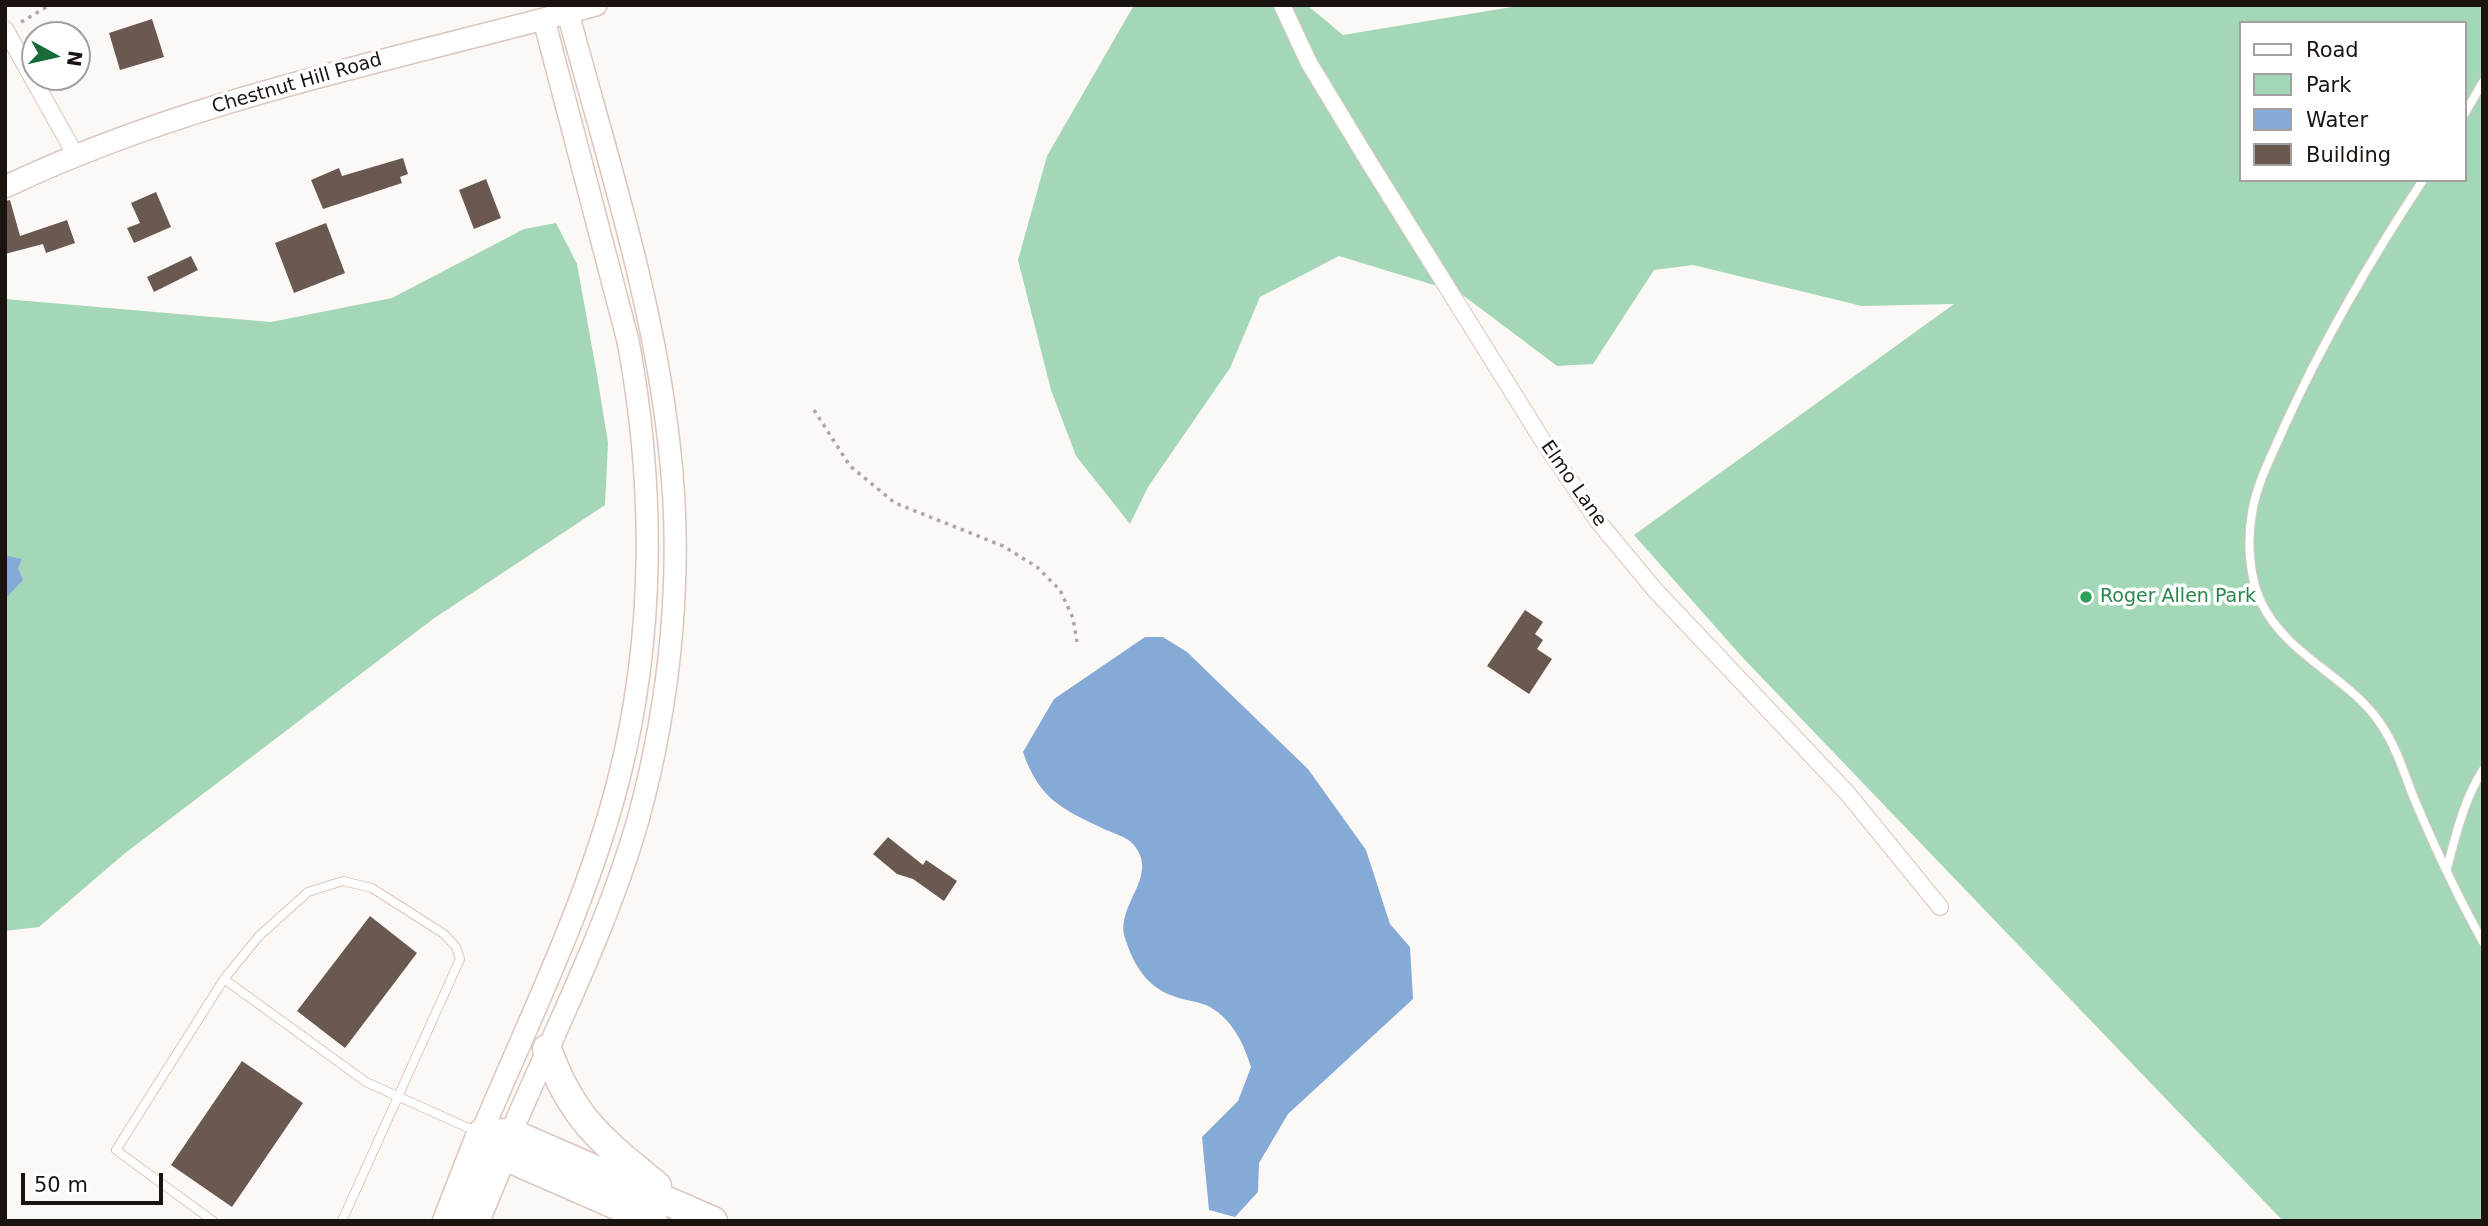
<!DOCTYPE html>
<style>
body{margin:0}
#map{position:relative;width:2488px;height:1226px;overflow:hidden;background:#fcf8f6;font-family:"DejaVu Sans",sans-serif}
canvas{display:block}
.frame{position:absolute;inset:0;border:7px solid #1a1310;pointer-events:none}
.legend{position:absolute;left:2239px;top:21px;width:228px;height:161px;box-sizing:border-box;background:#fff;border:2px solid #a3a19f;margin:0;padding:9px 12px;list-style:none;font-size:21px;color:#1a1310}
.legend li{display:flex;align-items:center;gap:14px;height:35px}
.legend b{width:35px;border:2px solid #a3a19f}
.north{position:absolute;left:21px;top:21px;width:70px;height:70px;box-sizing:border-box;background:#fff;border:2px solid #a3a19f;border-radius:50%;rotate:98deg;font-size:19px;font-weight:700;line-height:28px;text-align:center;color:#1a1310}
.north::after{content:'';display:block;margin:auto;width:24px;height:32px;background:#186a3b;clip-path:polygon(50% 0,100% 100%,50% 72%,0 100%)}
.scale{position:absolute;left:21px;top:1173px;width:142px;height:32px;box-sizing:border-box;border:4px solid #1a1310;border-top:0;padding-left:9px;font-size:21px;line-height:24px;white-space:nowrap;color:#1a1310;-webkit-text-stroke:5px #fff;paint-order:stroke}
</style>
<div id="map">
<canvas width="2488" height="1226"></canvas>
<div class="frame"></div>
<ul class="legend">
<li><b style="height:9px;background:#fff"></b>Road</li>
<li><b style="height:19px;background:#a4d7b7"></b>Park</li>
<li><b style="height:19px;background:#85aad6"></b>Water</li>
<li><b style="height:19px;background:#6a5951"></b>Building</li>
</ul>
<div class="north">N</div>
<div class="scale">50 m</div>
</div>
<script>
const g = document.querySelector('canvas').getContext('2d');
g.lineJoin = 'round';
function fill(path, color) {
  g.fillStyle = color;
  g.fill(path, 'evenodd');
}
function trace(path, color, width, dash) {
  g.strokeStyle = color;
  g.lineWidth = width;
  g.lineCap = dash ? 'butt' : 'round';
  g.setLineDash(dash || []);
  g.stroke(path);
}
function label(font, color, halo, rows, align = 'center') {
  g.font = font + ' "DejaVu Sans",sans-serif';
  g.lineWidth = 7;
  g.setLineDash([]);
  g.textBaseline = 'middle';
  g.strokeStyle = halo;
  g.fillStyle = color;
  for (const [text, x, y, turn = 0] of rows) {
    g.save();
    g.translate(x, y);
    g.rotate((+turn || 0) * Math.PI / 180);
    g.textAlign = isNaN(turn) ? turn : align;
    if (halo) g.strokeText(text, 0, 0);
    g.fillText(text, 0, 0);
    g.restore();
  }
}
fill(new Path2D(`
 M1134,5H1307L1343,35L1524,5H2483V1221H2283L1743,658L1634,535L1954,304L1862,306L1693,265L1654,270L1593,364L1557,366L1460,293L1339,256L1260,297L1230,368L1148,487L1130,524L1076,456L1051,390L1018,260L1047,156ZM2241,23H2465V180H2241Z
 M556,223L577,264L597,375L608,443L605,505L433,619L124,854L39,927L5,931V299L271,322L392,298L524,229Z`), '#a4d7b7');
fill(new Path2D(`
 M5,555L22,559L18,568L23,580L5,599Z
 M1145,637H1163L1187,652L1308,769L1366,850L1390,924L1410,947L1413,999L1288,1114L1259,1163L1258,1192L1235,1217L1209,1210L1202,1137L1238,1101L1251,1067C1243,1042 1233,1021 1210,1007C1201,1002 1188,1001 1179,998C1149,990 1134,967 1125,938C1115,904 1161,876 1133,844C1127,837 1113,833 1104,829C1062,809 1039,799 1023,752L1054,699Z`), '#85aad6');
fill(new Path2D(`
 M152,19L164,57L120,70L109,33Z
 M403,158L408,174L400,177L402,183L323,209L311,180L339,168L342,176Z
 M486,179L501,218L474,229L459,190Z
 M156,192L171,227L134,243L127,228L140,223L131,203Z
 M10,200L20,236L67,220L75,243L46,253L43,244L5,254V201Z
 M326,223L345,273L294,293L275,243Z
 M191,256L198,270L154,292L147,277Z
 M1525,610L1543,622L1535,634L1543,640L1537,649L1552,659L1529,694L1487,666Z
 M888,837L923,865L926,860L957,881L944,901L913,879L897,874L873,854Z
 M370,916L417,953L345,1048L297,1011Z
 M242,1061L303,1103L232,1207L171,1165Z`), '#6a5951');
const lane = new Path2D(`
 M2465,113L2483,82
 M2423,180C2371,259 2324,339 2285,425C2273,453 2257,482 2252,513C2247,541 2249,576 2261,602C2287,657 2351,677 2382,726C2398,750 2405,777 2416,803C2436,850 2458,897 2483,942
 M2447,868C2456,835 2464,799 2483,770
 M224,979L366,1082L475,1131
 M213,1221L116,1150L224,979L259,936L308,892L343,881L372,888L444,934L456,947L460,959L342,1221`);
const street = new Path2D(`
 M1282,5L1309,63L1369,162L1543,441L1597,520L1655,590L1848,794L1940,907
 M5,29L75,154`);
const secondary = new Path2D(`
 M5,187C193,97 397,60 596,5
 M511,1133C555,1030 607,928 638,820C671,700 684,568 669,444C653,298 606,155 568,13
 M481,1134C530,1017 588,901 619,778C655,635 655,485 628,341L544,20`);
const highway = new Path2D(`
 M547,1049C573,1120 601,1140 657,1186
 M481,1134L511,1133L713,1221
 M481,1134L502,1155L653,1221
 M447,1221L481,1134
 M475,1221L509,1139`);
trace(lane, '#dac6bd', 10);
trace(street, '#dac6bd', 18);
trace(secondary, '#dac6bd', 24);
trace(highway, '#dac6bd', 31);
trace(new Path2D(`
 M21,22L50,5
 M814,410L850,466L895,503L1003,546L1037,567L1060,590L1073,618L1077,642`), '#ada8a5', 3.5, [3.5, 5]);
trace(lane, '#fff', 8);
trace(street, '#fff', 16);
trace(secondary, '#fff', 21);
trace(highway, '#fff', 28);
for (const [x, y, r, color] of [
 [2086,597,7,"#2e9e5b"]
]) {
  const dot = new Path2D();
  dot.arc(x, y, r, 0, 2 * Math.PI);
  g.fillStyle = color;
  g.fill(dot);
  trace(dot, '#fff', 2.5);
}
label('19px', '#1a1310', '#fff', [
 ["Chestnut Hill Road",297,84,-16],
 ["Elmo Lane",1573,484,55]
]);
label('19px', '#27864d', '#fff', [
 ["Roger Allen Park",2100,597]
], 'left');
</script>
